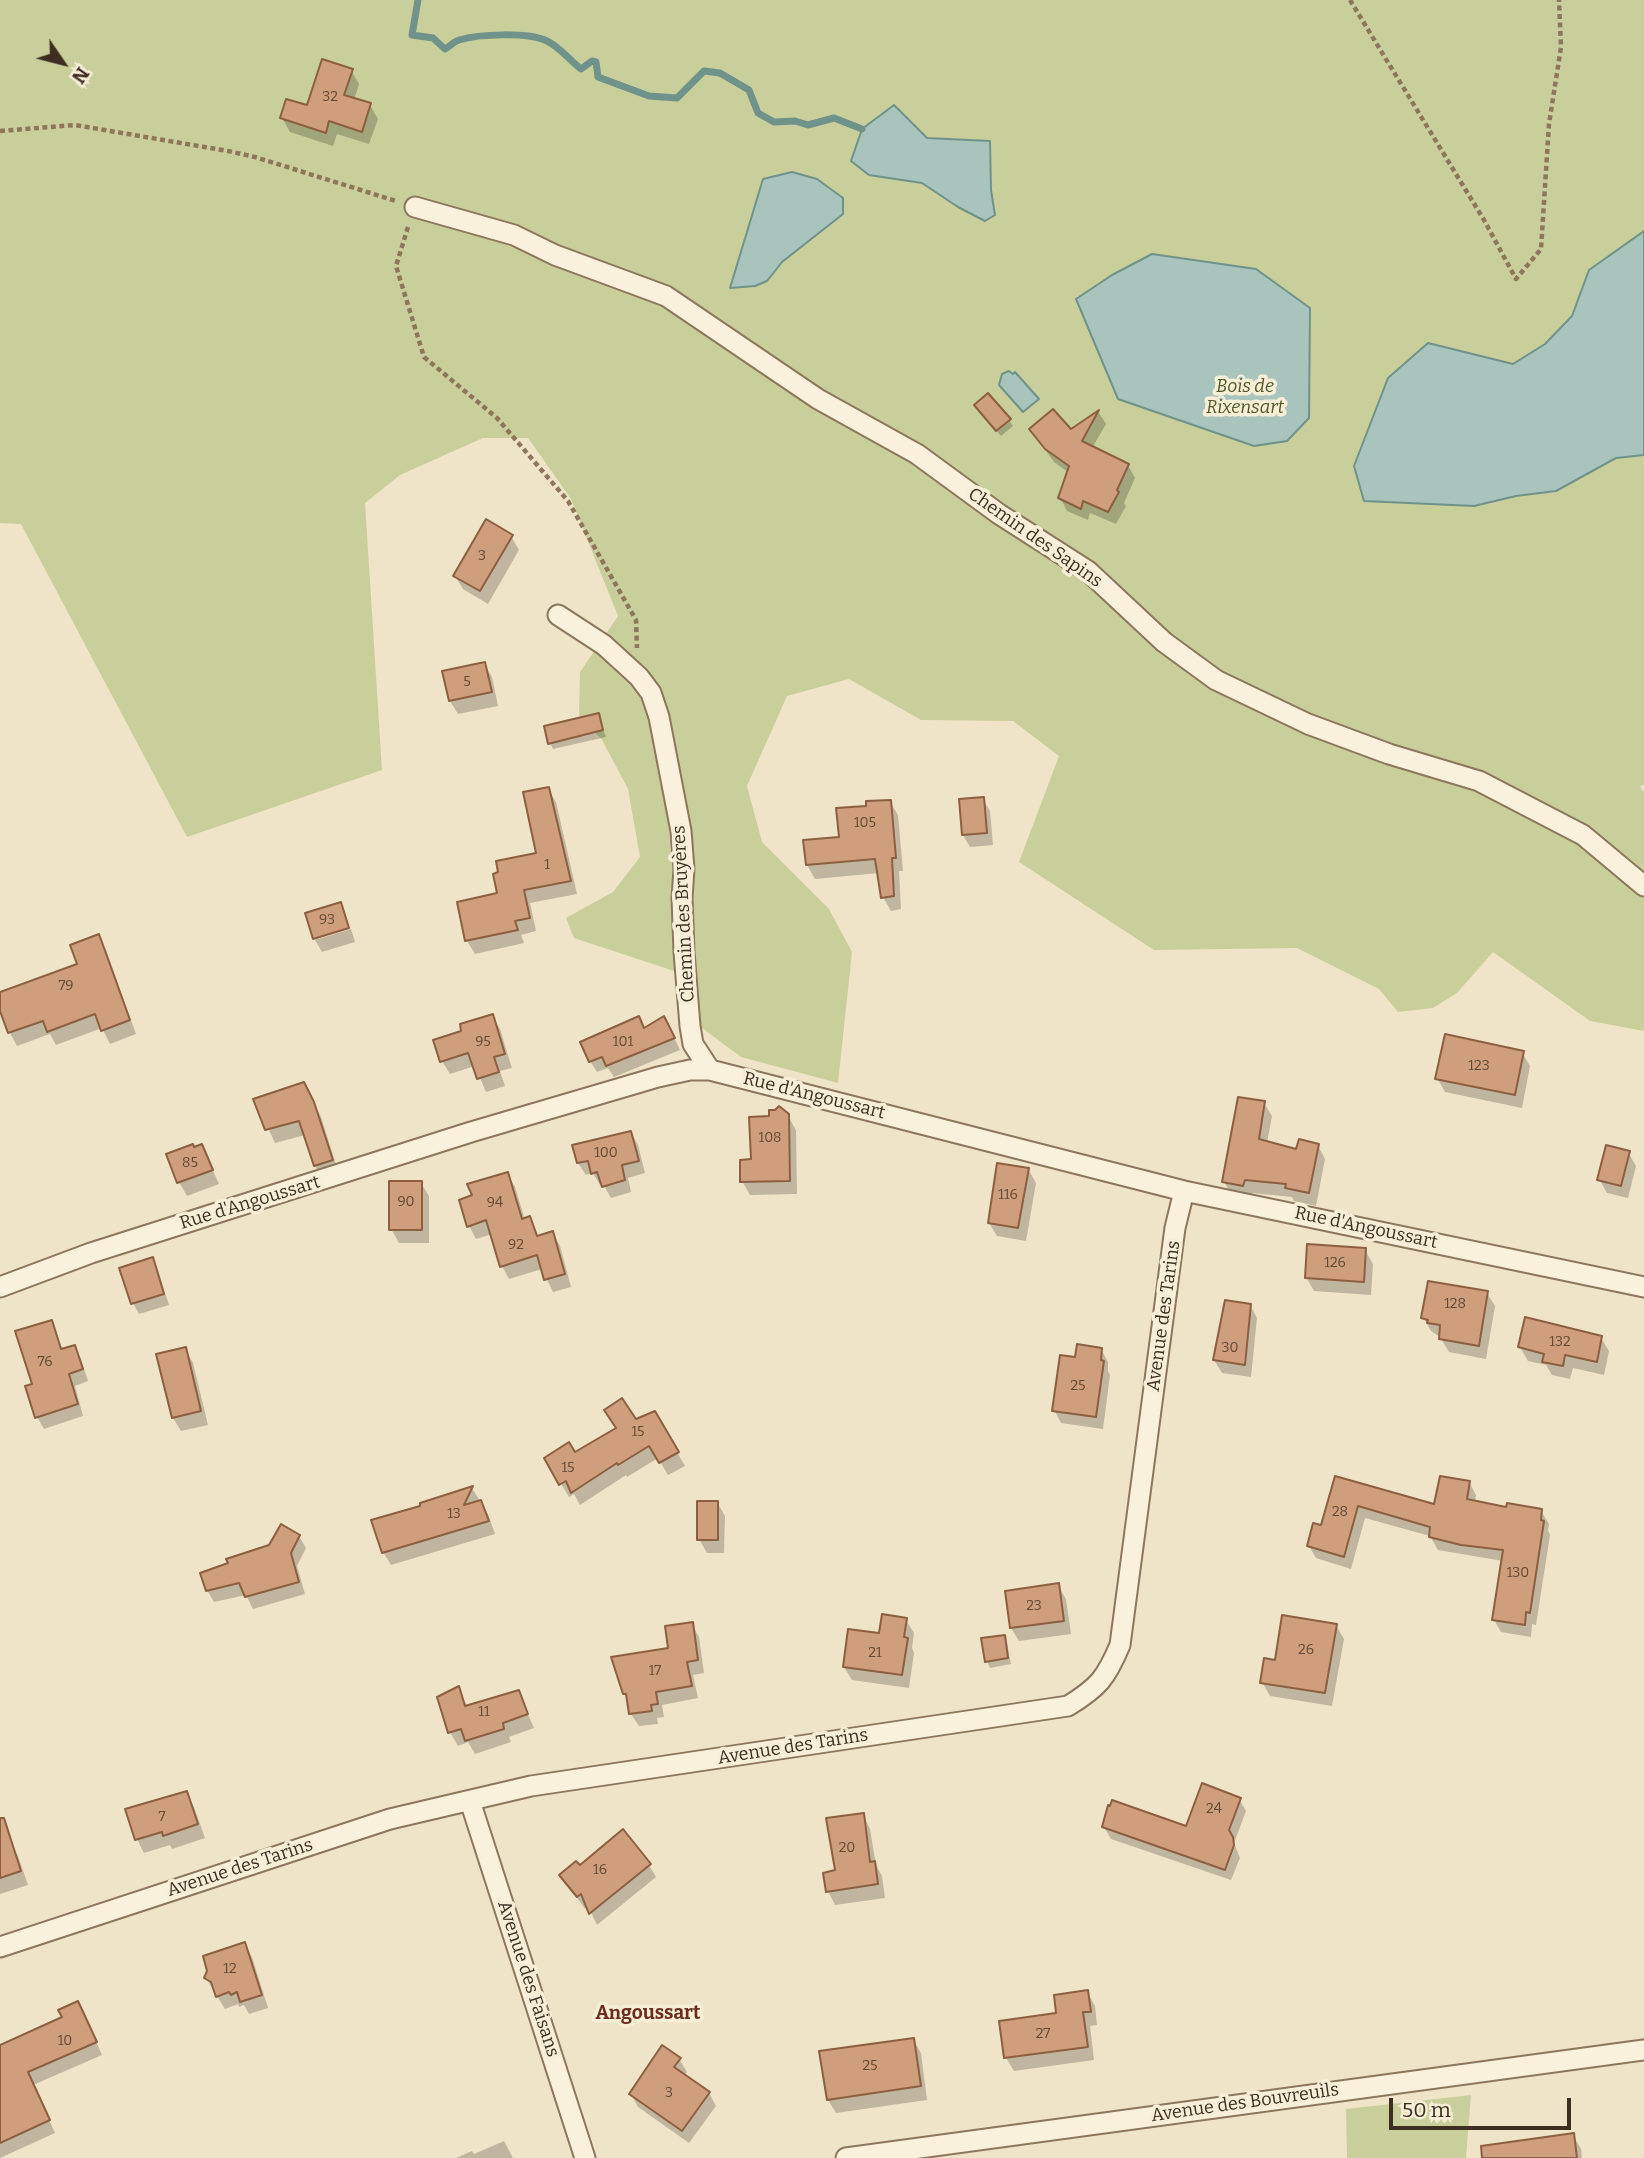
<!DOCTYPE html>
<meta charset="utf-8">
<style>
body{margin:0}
#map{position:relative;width:1644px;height:2158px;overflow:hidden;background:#f0e4c8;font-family:Bitter,serif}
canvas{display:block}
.north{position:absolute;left:28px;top:28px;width:70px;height:70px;-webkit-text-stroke:5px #f7eed8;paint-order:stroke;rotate:125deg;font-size:19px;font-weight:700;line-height:28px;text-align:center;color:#3d2e20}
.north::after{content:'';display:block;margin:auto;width:24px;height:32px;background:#3d2e20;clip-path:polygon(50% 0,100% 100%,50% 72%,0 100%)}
.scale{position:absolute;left:1389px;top:2098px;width:182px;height:32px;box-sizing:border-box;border:4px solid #3d2e20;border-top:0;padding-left:9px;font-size:21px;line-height:24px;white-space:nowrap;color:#3d2e20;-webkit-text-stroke:5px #f7eed8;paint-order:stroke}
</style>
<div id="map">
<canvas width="1644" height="2158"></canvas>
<div class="north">N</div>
<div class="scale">50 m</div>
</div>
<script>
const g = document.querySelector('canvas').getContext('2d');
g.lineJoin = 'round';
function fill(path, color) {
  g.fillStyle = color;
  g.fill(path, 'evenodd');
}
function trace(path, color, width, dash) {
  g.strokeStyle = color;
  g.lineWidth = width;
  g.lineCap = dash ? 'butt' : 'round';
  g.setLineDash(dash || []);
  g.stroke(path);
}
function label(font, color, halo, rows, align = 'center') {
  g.font = font + ' Bitter,serif';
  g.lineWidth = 7;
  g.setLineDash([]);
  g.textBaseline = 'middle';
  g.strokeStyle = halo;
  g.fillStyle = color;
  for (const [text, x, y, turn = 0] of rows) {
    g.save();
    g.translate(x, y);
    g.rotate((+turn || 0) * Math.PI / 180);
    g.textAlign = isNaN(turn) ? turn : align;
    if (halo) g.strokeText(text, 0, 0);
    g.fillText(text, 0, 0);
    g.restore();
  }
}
fill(new Path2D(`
 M0,0H1644V785L1640,786L1644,792V1031L1590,1021L1493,952L1457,993L1433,1008L1398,1012L1379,989L1297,948L1154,950L1019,862L1059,756L1013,721L921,720L849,679L787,696L747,786L762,842L829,909L852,952L838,1083L741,1057L694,1022L677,972L574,938L566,918L613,892L640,857L628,789L602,740L579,715L580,672L618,616L571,499L528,438H483L400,475L365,503L382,770L187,837L21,524L0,523Z
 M1471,2095L1466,2158H1347L1346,2109Z`), '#c9cf9b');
const water = new Path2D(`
 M894,105L927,138L990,141L991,190L995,215L985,221L958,207L922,183L869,175L851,161L862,129Z
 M792,172L817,179L843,198V214L782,262L767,281L755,286L730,288L763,179Z
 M1644,231V455L1616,458L1556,491L1516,496L1474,506L1364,501L1354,466L1388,378L1428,343L1513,364L1545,344L1572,316L1589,270Z
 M1152,254L1256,269L1310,308L1309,418L1287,441L1254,446L1118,399L1076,299L1112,275Z
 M1009,371L1013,374L1015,372L1039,399L1023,412L999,385L1002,374Z`);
fill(water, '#a9c4bc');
trace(water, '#6f938a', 2);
fill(new Path2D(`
 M351,70L359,84L354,100L370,105L378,119L369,144L337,134L333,146L290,132L282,118L308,108Z
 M979,411L1009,420L1013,426L1001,436Z
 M1099,413L1106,424L1092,448L1128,465L1135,478L1124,503L1126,506L1116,524L1090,513L1088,520L1067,511L1060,497L1068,472L1054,462L1031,430L1071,431Z
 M511,536L519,550L488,604L463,589L455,576Z
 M484,664L492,677L498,706L458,714L450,701Z
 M598,715L606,737L553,749L550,743Z
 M548,789L556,802L577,894L530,903L536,931L521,935L524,943L475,954L467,941L459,903L499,894L538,854Z
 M983,799L990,811L993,845L970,847L963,835Z
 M890,802L898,815L903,871H899L901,909L891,911L883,897L879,873L815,879L807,865L805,841L841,838L868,808Z
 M351,929L355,942L322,952L315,940Z
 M98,936L106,950L136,1034L110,1044L102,1028L56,1045L50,1034L17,1046L10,1033L0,1006V994L79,965Z
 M492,1016L500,1029L512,1068L500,1071L505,1086L486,1092L475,1066L450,1074L442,1061L464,1032Z
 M639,1019L645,1030L670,1029L680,1050L614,1077L608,1068L597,1072L590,1061Z
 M1522,1052L1530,1066L1522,1108L1445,1092L1437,1078Z
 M311,1097L321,1117L339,1174L323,1179L315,1166L305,1135L275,1143L255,1100Z
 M1264,1103L1272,1116L1267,1143L1298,1151L1318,1146L1325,1159L1316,1206L1294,1201L1292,1197L1252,1193L1250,1199L1232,1195L1224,1182Z
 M788,1116L796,1130L797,1194L750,1195L742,1181Z
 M631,1133L638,1145L645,1173L628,1178L631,1192L611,1198L603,1184L600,1185L593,1173L586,1175L578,1163Z
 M202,1146L219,1184L187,1196L179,1182L193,1149Z
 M1628,1152L1636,1166L1628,1198L1607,1193L1599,1179Z
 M1028,1169L1036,1183L1026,1241L997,1236L989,1223Z
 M507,1174L515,1187L525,1220L530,1218L539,1237L553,1233L560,1246L571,1287L553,1292L542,1269L509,1279L502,1266L492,1234L476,1239L469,1226L474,1196Z
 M421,1183L429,1196V1243H399L391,1229Z
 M1365,1250L1373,1264L1371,1295L1314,1291L1306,1277Z
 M152,1259L158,1270L169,1305L139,1314L133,1303Z
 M1487,1293L1495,1306L1486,1359L1449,1352L1440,1337L1431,1331L1423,1317Z
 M1250,1305L1257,1318L1251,1377L1222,1373L1214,1360Z
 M51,1322L63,1350L75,1347L81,1359L88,1381L75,1386L83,1416L44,1429L37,1417L34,1385Z
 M1601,1338L1609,1351L1604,1375L1573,1368L1570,1379L1552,1375L1546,1365L1528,1361L1520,1347Z
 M185,1349L193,1363L208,1425L181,1431L173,1418L158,1356Z
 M1101,1349L1108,1362V1371L1110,1375L1103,1429L1061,1423L1054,1410L1076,1359Z
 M655,1414L685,1466L668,1475L658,1458L627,1477L626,1475L580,1505L574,1494L569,1497L546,1459L575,1454Z
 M1336,1478L1436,1507L1469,1482L1476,1495L1475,1502L1508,1509L1541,1511L1549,1524L1548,1530L1550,1535L1536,1625L1532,1624L1531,1637L1501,1632L1494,1620L1503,1561L1438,1550L1430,1536L1365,1518L1351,1569L1316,1558L1309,1546L1322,1528Z
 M472,1488L488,1514L495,1534L391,1565L383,1552L422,1507Z
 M717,1502L725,1516L724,1553H707L699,1539Z
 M299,1536L306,1548L297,1566L305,1594L253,1609L246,1595L214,1602L207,1590Z
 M1058,1585L1066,1599L1071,1634L1019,1641L1011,1628Z
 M906,1620L914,1633L912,1648L914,1653L909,1688L852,1680L844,1667Z
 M692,1624L699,1637L704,1673L693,1675L698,1698L662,1705L664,1717L657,1718L658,1724L639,1726L631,1714L625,1693L670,1649Z
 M1336,1625L1344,1639L1332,1706L1270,1696L1262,1682L1276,1662Z
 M1004,1637L1007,1643L1011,1664L990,1668L987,1661Z
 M458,1689L468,1707L518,1692L534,1728L509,1737L511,1742L475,1754L468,1742L458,1746L450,1732Z
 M186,1794L194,1807L205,1838L172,1849L170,1845L144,1853L137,1839Z
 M1239,1799L1246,1811L1234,1843L1240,1858L1231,1880L1111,1839L1104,1827L1187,1828Z
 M863,1815L870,1829L876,1865L882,1876L885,1898L835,1905L828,1891Z
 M10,1842L18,1856L28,1885L0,1894V1846Z
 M649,1865L656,1877L597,1925L588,1906L585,1909L561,1875L580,1868Z
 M244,1944L252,1957L268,2008L249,2014L244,2005L239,2007L238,2004L225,2009L206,1978Z
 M1087,1992L1095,2006L1097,2025L1090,2026L1094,2060L1014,2071L1006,2058Z
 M85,2016L102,2055L33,2085L55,2133L0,2158V2047Z
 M913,2039L921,2053L927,2100L836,2113L828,2100Z
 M679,2059L687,2072L684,2076L709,2093L716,2106L689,2143L638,2107L631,2094Z
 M1573,2135L1581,2149L1582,2158H1494Z
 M504,2141L513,2158H456L472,2151L474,2154Z`), '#0003');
trace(new Path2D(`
 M418,0L412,35L433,38L445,49C450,46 453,42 459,40C479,34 528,32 547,41C561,48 569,60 581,69L592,61L596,62L598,77L649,96L677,98L704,71L720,73L749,90L758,113L774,122L795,121L808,125L834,118L862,129`), '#6f938a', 7);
const building = new Path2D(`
 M322,59L353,69L344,95L371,103L362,132L329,121L326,133L280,118L286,99L307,105Z
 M988,393L1011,419L996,431L974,405Z
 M1053,409L1071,429L1099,410L1082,441L1129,464L1117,490L1119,492L1108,512L1083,501L1081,509L1058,498L1069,466L1045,449L1029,429Z
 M486,519L513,535L480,591L453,576Z
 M485,662L492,692L449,701L442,671Z
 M599,713L603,730L548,744L544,726Z
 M549,787L571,881L524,890L530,918L515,921L518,930L465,941L457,902L497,893L493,874L498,872L496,861L536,853L523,792Z
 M984,797L987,833L962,835L959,799Z
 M891,800L896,858H892L894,896L881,898L875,859L806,865L803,840L839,837L836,808L866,806V801Z
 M341,902L349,928L313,939L305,913Z
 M99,934L130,1020L101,1031L95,1014L47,1032L43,1021L8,1033L0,1011V992L77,964L70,945Z
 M493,1014L505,1054L494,1057L499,1072L477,1079L468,1053L440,1062L433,1040L461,1031L460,1024Z
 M639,1016L644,1028L664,1016L675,1038L606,1066L602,1057L589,1062L580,1042Z
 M1445,1034L1524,1051L1515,1095L1435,1079Z
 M304,1082L314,1102L333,1160L314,1166L299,1121L265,1130L253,1099Z
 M1238,1097L1265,1101L1259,1139L1296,1149L1299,1139L1319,1144L1309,1193L1285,1188L1286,1184L1245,1180L1243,1186L1222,1182Z
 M779,1106L789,1114L790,1181L740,1182V1160L751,1159L749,1117L769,1116V1110H775Z
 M631,1131L639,1161L622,1165L625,1180L602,1187L597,1172L591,1174L588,1161L577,1163L572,1145Z
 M193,1144L194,1147L202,1144L213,1170L177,1183L166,1154Z
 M1606,1145L1630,1151L1621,1186L1597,1180Z
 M997,1163L1029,1168L1018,1228L988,1223Z
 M508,1172L522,1219L530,1216L537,1236L553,1231L565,1274L544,1280L537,1255L500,1267L486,1220L467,1227L459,1200L472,1195L467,1184Z
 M389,1181H422V1230H389Z
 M1307,1244L1366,1248L1364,1282L1305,1278Z
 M153,1257L164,1294L131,1304L119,1268Z
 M1428,1281L1488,1291L1479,1346L1439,1339L1440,1325L1427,1323L1428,1320L1421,1318Z
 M1225,1300L1251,1304L1245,1365L1213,1360Z
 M1525,1317L1602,1336L1597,1362L1565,1355L1563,1366L1542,1362L1544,1354L1518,1347Z
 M52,1320L61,1349L75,1345L83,1369L69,1374L78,1404L35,1418L25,1386L32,1384L15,1331Z
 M1077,1344L1102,1348L1101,1360L1104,1361L1096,1417L1052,1411L1060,1355L1075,1357Z
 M186,1347L201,1411L172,1418L156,1354Z
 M622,1398L636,1419L655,1411L679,1452L659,1463L649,1446L618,1465L617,1463L571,1493L566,1481L559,1485L544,1458L569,1442L575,1452L616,1428L604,1410Z
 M1335,1476L1434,1504L1440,1476L1470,1481L1467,1499L1506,1507L1507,1503L1542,1509L1541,1520L1544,1521L1530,1613L1526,1612L1525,1625L1492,1620L1503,1550L1461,1545L1429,1537L1430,1527L1358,1506L1344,1557L1307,1546L1313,1523L1321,1525Z
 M473,1486L464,1505L481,1500L489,1521L382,1553L371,1520L420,1506V1503Z
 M697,1501H718V1540H697Z
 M281,1524L300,1535L291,1553L299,1582L245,1597L239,1583L206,1591L200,1573L228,1563L226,1559L269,1545Z
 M1059,1583L1064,1621L1010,1628L1005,1591Z
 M882,1614L907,1618L904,1637L908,1638L902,1675L843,1667L848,1629L879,1633Z
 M1282,1615L1337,1624L1325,1693L1260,1683L1264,1658L1275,1660Z
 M693,1622L698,1660L687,1662L692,1686L656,1692L658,1704L651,1705L652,1711L629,1714L626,1694H623L611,1657L668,1648L665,1626Z
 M1005,1635L1008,1658L985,1662L981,1638Z
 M459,1686L465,1706L519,1690L528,1714L503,1723L504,1729L465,1741L461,1729L448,1733L437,1697Z
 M1202,1783L1241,1798L1229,1830L1233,1837L1234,1845L1225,1870L1102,1827L1108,1805L1110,1806L1112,1800L1186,1826Z
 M187,1791L198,1824L163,1836L162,1832L135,1840L125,1809Z
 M864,1813L870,1862L875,1861L878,1884L826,1892L823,1873L835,1870L826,1818Z
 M0,1818H4L21,1871L0,1878Z
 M623,1829L651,1864L589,1914L581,1894L577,1897L559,1875L576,1861L580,1865Z
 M245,1942L262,1995L240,2002L237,1992L231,1995L229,1992L216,1997L211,1982L204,1978L207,1971L203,1956Z
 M1088,1990L1091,2012H1083L1088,2047L1004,2058L999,2021L1056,2013L1054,1995Z
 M78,2001L97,2042L28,2072L50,2120L0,2143V2045L62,2017L58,2010Z
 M914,2038L921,2086L827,2100L819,2051Z
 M662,2045L681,2058L674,2067L710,2092L682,2131L629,2094Z
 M1574,2133L1577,2158H1482L1481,2146Z`);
fill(building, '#cf9f7d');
trace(building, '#8d5f41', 2);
const street = new Path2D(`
 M415,207L514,235L555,255L666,296L818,399L917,454L999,514L1088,571L1164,642L1216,680L1308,724L1389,754L1479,781L1583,835L1644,886
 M558,615L604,645L639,677L651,693L659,717L681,831L684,869L682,898L684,952L690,1026L693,1044L710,1070
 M0,1287L91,1253L471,1132L658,1077L690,1070H710L1184,1191L1644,1287
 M470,1801L585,2158
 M0,1947L390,1819L531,1786L1068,1706C1099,1687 1106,1678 1120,1645L1175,1228L1184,1191
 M846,2158L1644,2050`);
trace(street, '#8d765c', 23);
trace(new Path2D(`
 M1350,0L1484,220L1516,279L1541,249L1549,124L1561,47L1559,0
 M0,131L75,125L228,151L255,157L396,201
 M408,227L396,266L424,357L497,418L568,501L636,620L637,648`), '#8d765c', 4.5, [5, 3.5]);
trace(street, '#faf1dc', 19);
label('14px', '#624a37', null, [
 ["32",330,97],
 ["3",482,556],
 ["5",467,682],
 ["105",865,823],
 ["1",547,865],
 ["93",327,920],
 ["79",66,986],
 ["95",483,1042],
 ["101",623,1042],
 ["123",1479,1066],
 ["108",770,1138],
 ["100",606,1153],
 ["85",190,1163],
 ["116",1008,1195],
 ["90",406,1202],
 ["94",495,1203],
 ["92",516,1245],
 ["126",1335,1263],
 ["128",1455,1304],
 ["132",1560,1342],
 ["30",1230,1348],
 ["76",45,1362],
 ["25",1078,1386],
 ["15",638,1432],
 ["15",568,1468],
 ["28",1340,1512],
 ["13",454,1514],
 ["130",1518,1573],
 ["23",1034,1606],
 ["26",1306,1650],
 ["21",875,1653],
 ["17",655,1671],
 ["11",484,1712],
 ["24",1214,1809],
 ["7",162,1817],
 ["20",847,1848],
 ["16",600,1870],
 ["12",230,1969],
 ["27",1043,2034],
 ["10",65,2041],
 ["25",870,2066],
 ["3",669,2093]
]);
label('italic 18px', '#4d5a26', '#f7eed8', [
 ["Bois de",1245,387],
 ["Rixensart",1245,408]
]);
label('18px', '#3d2e20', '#f7eed8', [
 ["Chemin des Sapins",1035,538,35],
 ["Chemin des Bruyères",684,914,-93],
 ["Rue d'Angoussart",814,1096,14],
 ["Rue d'Angoussart",250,1203,-17],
 ["Rue d'Angoussart",1366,1228,12],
 ["Avenue des Tarins",1164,1316,-82],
 ["Avenue des Tarins",793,1747,-9],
 ["Avenue des Tarins",240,1868,-18],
 ["Avenue des Faisans",528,1979,72],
 ["Avenue des Bouvreuils",1245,2103,-8]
]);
label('bold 19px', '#6b2e1e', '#f7eed8', [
 ["Angoussart",648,2014]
]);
</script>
